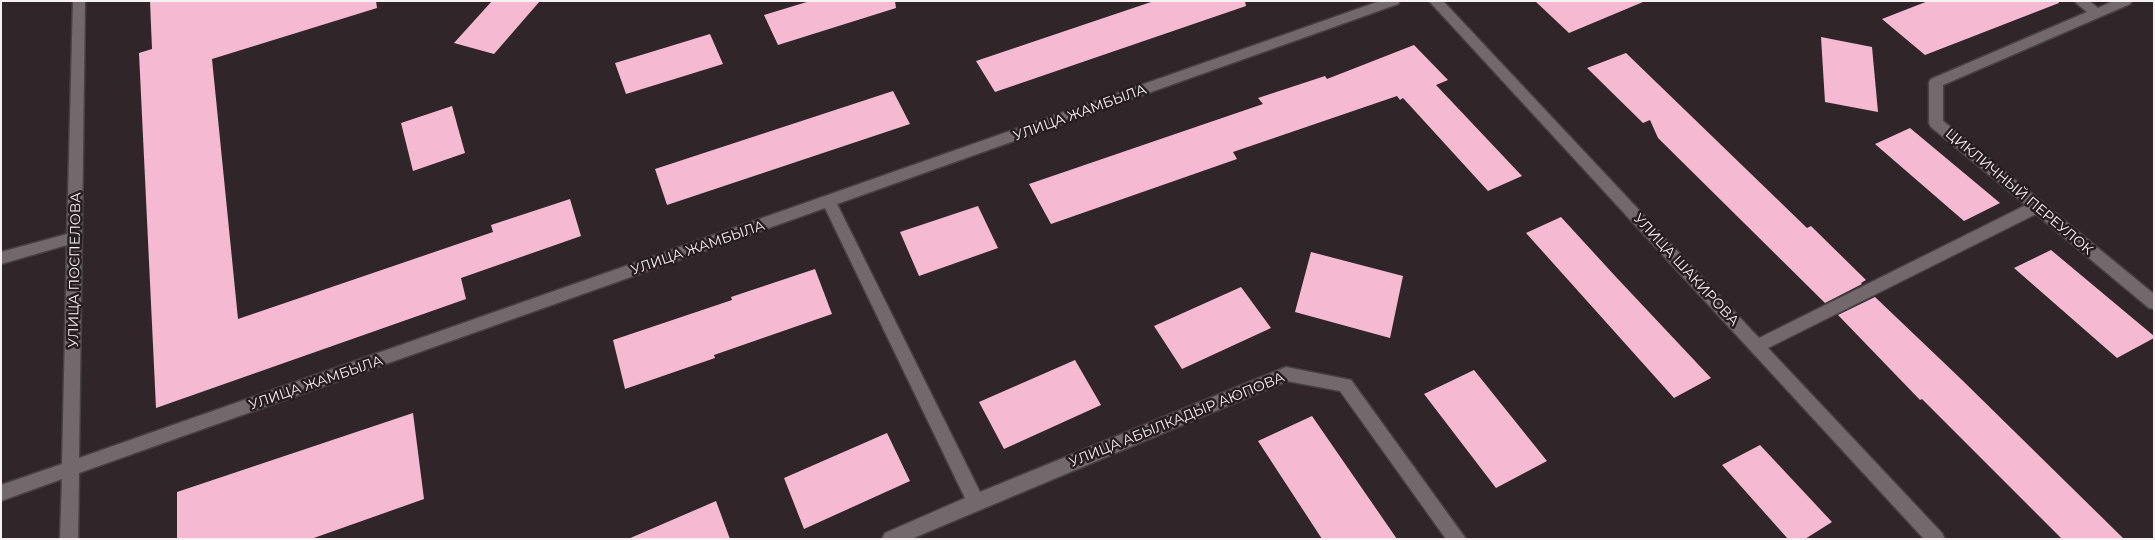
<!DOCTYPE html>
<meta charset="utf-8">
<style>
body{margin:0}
#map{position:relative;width:2155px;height:540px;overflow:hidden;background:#30262a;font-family:Montserrat,sans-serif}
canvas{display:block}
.frame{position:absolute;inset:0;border:2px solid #f7f1f3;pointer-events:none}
</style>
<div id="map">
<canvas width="2155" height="540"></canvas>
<div class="frame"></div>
</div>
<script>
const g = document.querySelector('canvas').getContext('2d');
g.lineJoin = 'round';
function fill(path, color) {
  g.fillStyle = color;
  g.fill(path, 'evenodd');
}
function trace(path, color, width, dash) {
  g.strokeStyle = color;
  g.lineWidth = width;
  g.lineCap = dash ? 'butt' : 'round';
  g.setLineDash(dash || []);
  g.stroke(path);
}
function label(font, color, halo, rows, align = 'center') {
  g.font = font + ' Montserrat,sans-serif';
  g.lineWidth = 5;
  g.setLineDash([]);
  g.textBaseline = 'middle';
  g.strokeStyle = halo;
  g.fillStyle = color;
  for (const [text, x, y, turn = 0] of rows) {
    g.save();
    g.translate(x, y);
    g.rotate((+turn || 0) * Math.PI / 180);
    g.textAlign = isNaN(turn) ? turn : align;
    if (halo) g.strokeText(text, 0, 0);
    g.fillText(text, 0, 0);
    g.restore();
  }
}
fill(new Path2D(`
 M150,1H376L377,8L212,59L238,319L493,232L491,225L570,199L581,236L461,278L466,299L156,408L139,53L152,49Z
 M492,1H540L494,54L454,43Z
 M810,1H895L896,8L778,45L764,15Z
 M1154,1H1245L1246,6L995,92L976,61Z
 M1535,1H1643V2L1569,33Z
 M1928,1H2058L2059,3L1925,55L1882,19Z
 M710,34L723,64L626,94L615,63Z
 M1821,37L1872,47L1878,112L1825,102Z
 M1414,45L1448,80L1436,85L1522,176L1488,191L1403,98L1400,100L1397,96L1233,152L1237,159L1051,224L1029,184L1263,104L1258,98L1325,76L1327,79Z
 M1626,53L1807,228L1811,226L1866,280L1861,283L1862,284L1825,303L1658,138L1650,120L1643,123L1587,68Z
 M893,91L910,124L667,205L655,169Z
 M452,106L465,153L413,171L401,123Z
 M1910,128L2000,203L1964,221L1875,144Z
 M978,206L998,248L919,276L900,232Z
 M1561,217L1616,277L1711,378L1674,398L1526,233Z
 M2051,250L2154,336V338L2117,358L2014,268Z
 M1311,252L1403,276L1390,338L1295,312Z
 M815,269L832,314L714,355L715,358L625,389L613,340L732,300L731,297Z
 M1241,287L1271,328L1182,369L1154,326Z
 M1875,297L1961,379L2124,539H2062L1922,399L1920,400L1838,315Z
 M1075,360L1101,405L1004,449L979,402Z
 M1474,370L1547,461L1496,488L1424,394Z
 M413,413L424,499L311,539H177V492Z
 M1312,416L1397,539H1322L1258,441Z
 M887,433L910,481L804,529L784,478Z
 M1760,445L1832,522L1805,539H1788L1722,465Z
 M716,501L730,539H628Z`), '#f5b9d1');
const minor = new Path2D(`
 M73,1H85L79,458L1380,1H1400L1398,4L837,204L980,492L1286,367L1351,380L1466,539H1446L1340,391L1287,381L911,539H882L885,533L965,498L825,208L79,473L78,539H60L62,479L1,501V485L62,464L67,245L1,264V252L67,234Z
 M1429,1H1443L1759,338L2026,205L1931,127L1929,123V82L1931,79L2087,12L2074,1H2089L2098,8L2113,1H2132L2130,4L1943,85V121L2154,294V309L2149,308L2036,214L1768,348L1942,533L1945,539H1924Z`);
trace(minor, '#484144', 3);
fill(minor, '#73686c');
label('14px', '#f7f1f3', '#261d20', [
 ["УЛИЦА ЖАМБЫЛА",1080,113,-20],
 ["ЦИКЛИЧНЫЙ ПЕРЕУЛОК",2019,192,40],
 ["УЛИЦА ЖАМБЫЛА",698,248,-19],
 ["УЛИЦА ПОСПЕЛОВА",75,270,-89],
 ["УЛИЦА ШАКИРОВА",1686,270,47],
 ["УЛИЦА ЖАМБЫЛА",316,383,-19],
 ["УЛИЦА АБЫЛКАДЫР АЮПОВА",1177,420,-22]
]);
</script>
